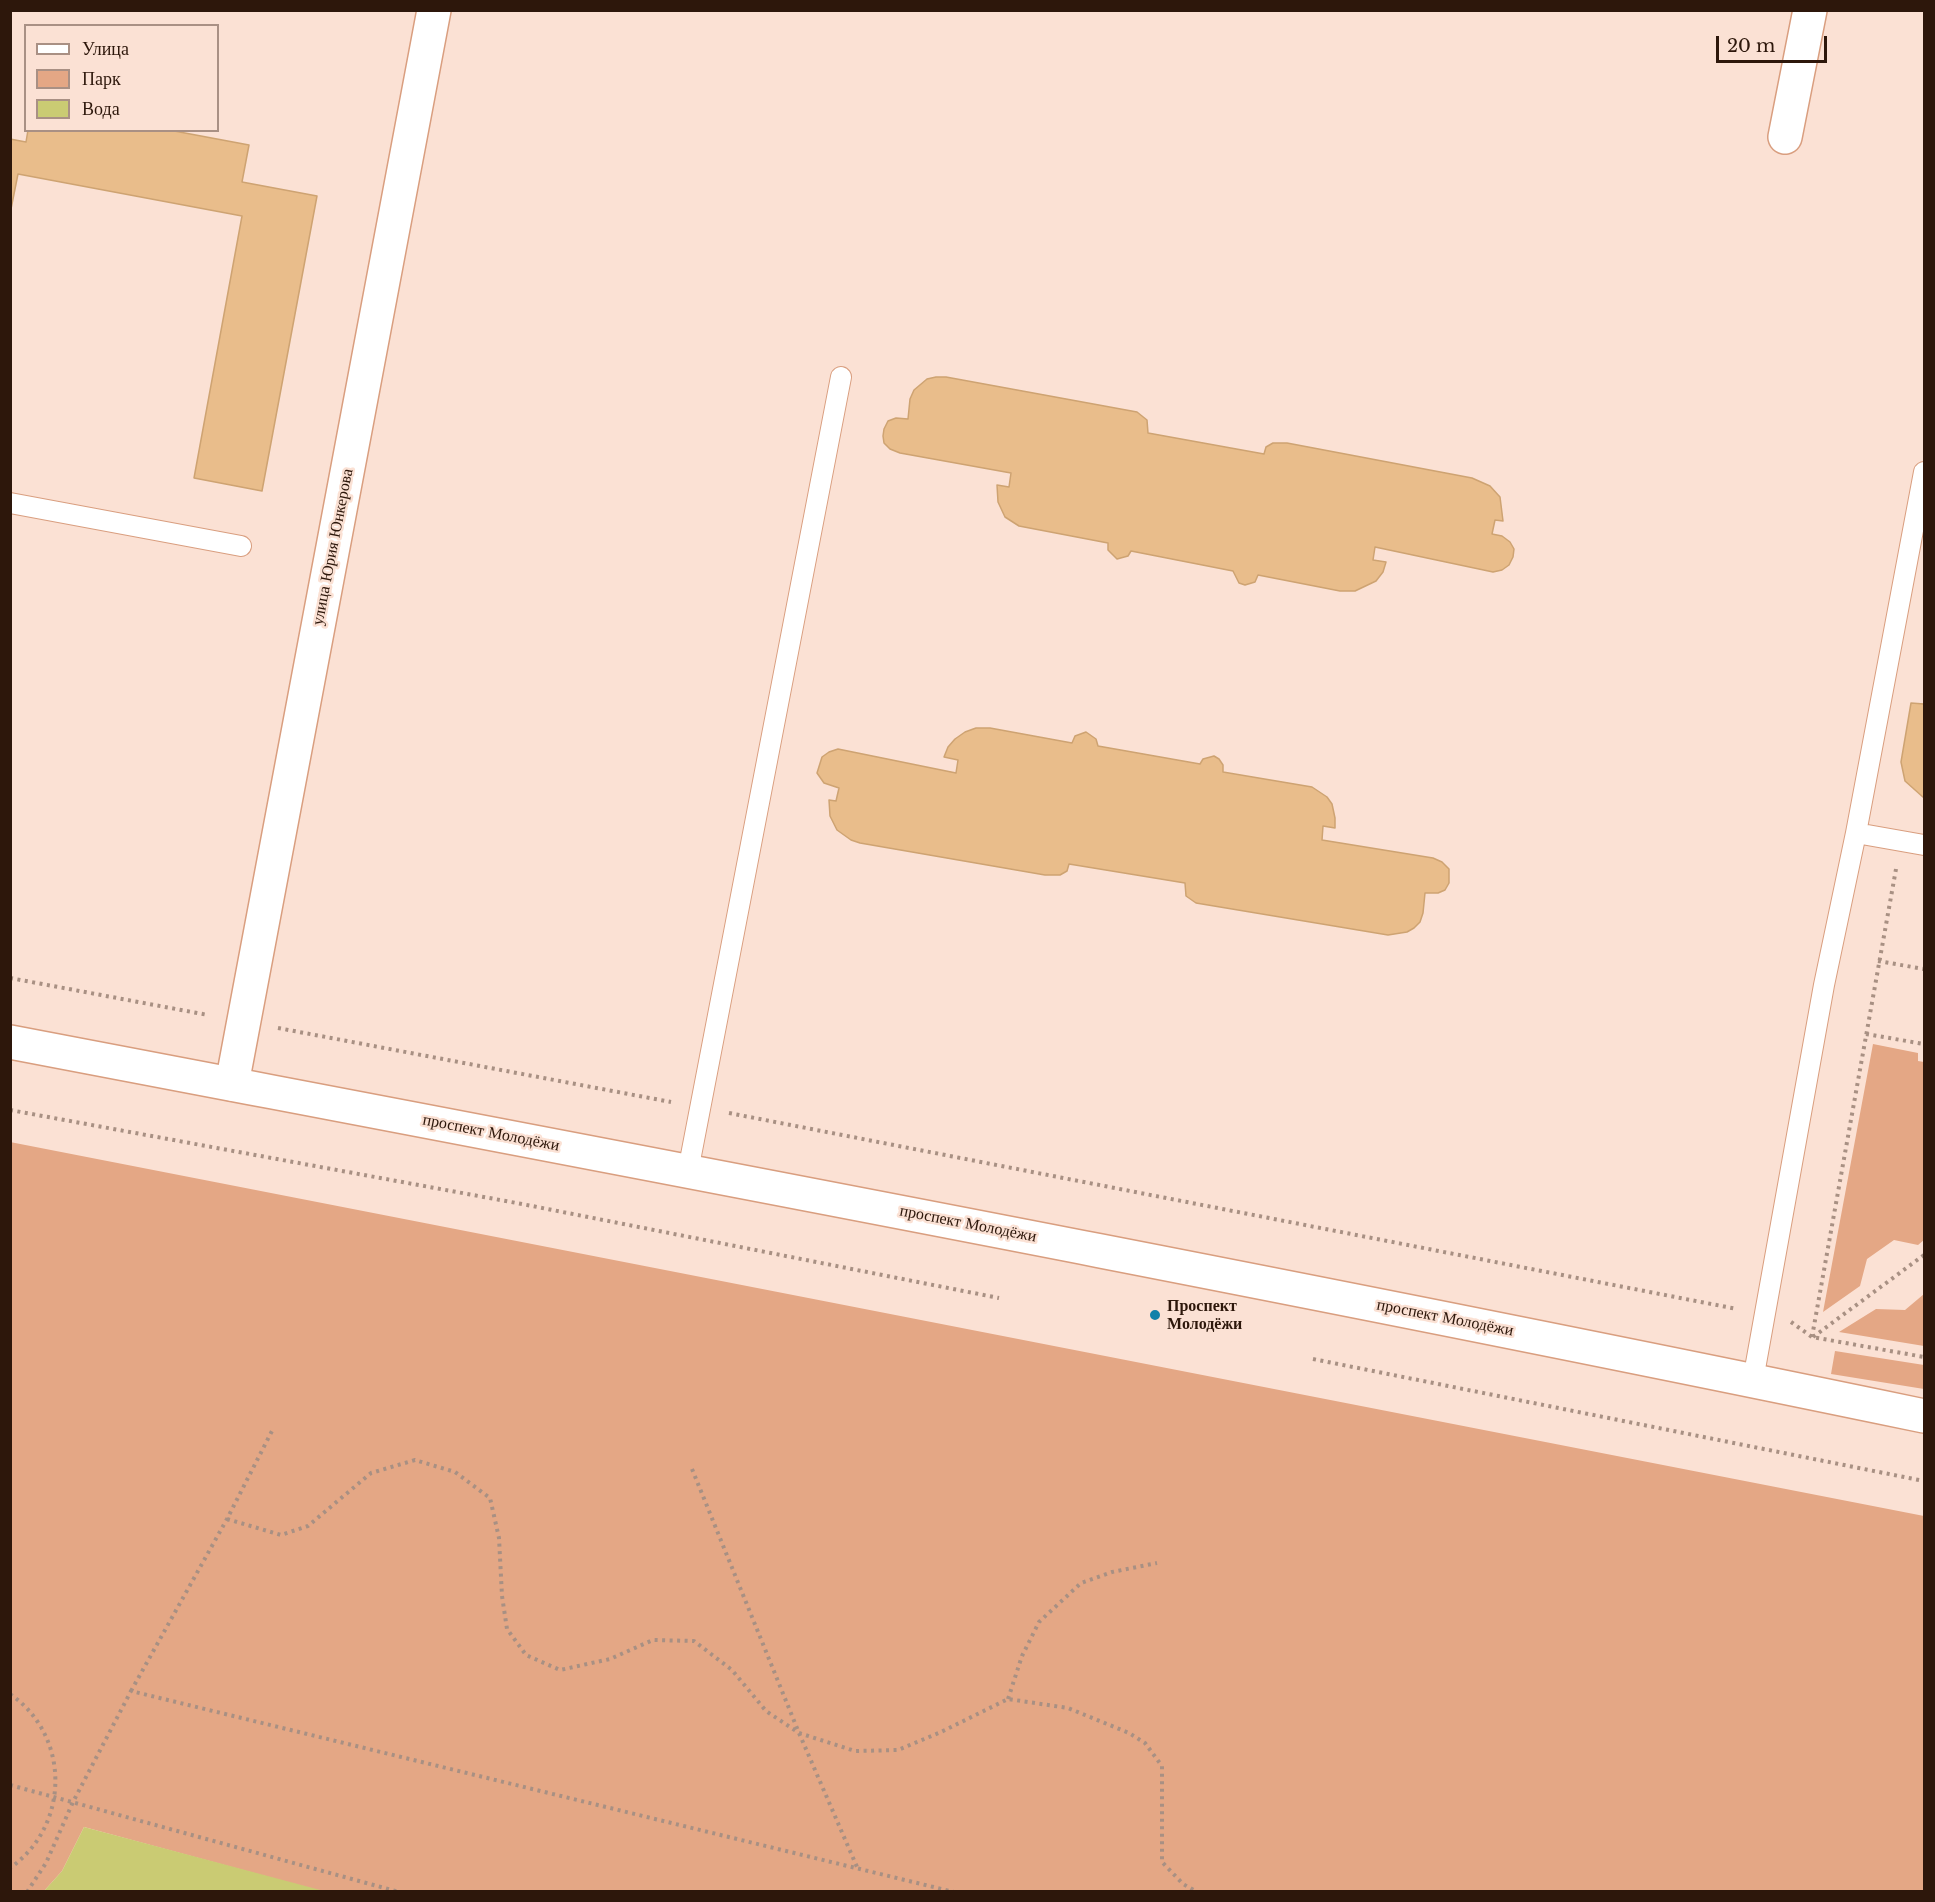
<!DOCTYPE html>
<meta charset="utf-8">
<style>
body{margin:0}
#map{position:relative;width:1935px;height:1902px;overflow:hidden;background:#fbe1d4;font-family:"Libre Baskerville",serif}
canvas{display:block}
.frame{position:absolute;inset:0;border:12px solid #2d170b;pointer-events:none}
.legend{position:absolute;left:24px;top:24px;width:195px;height:108px;box-sizing:border-box;background:#fbe1d4;border:2px solid #a99084;margin:0;padding:8px 10px;list-style:none;font-size:18px;color:#2d170b}
.legend li{display:flex;align-items:center;gap:12px;height:30px}
.legend b{width:30px;border:2px solid #a99084}
.scale{position:absolute;left:1716px;top:36px;width:111px;height:27px;box-sizing:border-box;border:3px solid #2d170b;border-top:0;padding-left:8px;font-size:18px;line-height:21px;white-space:nowrap;color:#2d170b;-webkit-text-stroke:4px #fbe1d4;paint-order:stroke}
</style>
<div id="map">
<canvas width="1935" height="1902"></canvas>
<div class="frame"></div>
<ul class="legend">
<li><b style="height:8px;background:#fff"></b>Улица</li>
<li><b style="height:16px;background:#e4a785"></b>Парк</li>
<li><b style="height:16px;background:#cacb73"></b>Вода</li>
</ul>
<div class="scale">20 m</div>
</div>
<script>
const g = document.querySelector('canvas').getContext('2d');
g.lineJoin = 'round';
function fill(path, color) {
  g.fillStyle = color;
  g.fill(path, 'evenodd');
}
function trace(path, color, width, dash) {
  g.strokeStyle = color;
  g.lineWidth = width;
  g.lineCap = dash ? 'butt' : 'round';
  g.setLineDash(dash || []);
  g.stroke(path);
}
function label(font, color, halo, rows, align = 'center') {
  g.font = font + ' "Libre Baskerville",serif';
  g.lineWidth = 5;
  g.setLineDash([]);
  g.textBaseline = 'middle';
  g.strokeStyle = halo;
  g.fillStyle = color;
  for (const [text, x, y, turn = 0] of rows) {
    g.save();
    g.translate(x, y);
    g.rotate((+turn || 0) * Math.PI / 180);
    g.textAlign = isNaN(turn) ? turn : align;
    if (halo) g.strokeText(text, 0, 0);
    g.fillText(text, 0, 0);
    g.restore();
  }
}
fill(new Path2D(`
 M1873,1044L1918,1053V1061L1924,1062V1240L1918,1245L1894,1240L1867,1259L1860,1286L1823,1312Z
 M10,1142L1924,1516V1891L324,1892L84,1827L62,1871L44,1891H11Z
 M1924,1294V1346L1839,1332L1876,1309L1905,1310Z
 M1835,1351L1924,1365V1389L1831,1374Z`), '#e4a785');
fill(new Path2D(`
 M84,1827L324,1891H44L62,1871Z`), '#cacb73');
const building = new Path2D(`
 M28,130H169L249,145L242,182L317,196L262,491L194,478L242,216L18,174L10,214V139L26,142Z
 M936,377H946L1137,412L1147,420L1148,433L1264,454L1266,447L1273,443H1287L1472,478L1490,486L1500,497L1503,521L1495,520L1492,534L1502,536L1510,542L1514,549L1513,557L1509,565L1502,570L1493,572L1375,547L1373,560L1386,562L1383,572L1376,581L1355,591H1340L1258,575L1255,582L1245,585L1239,583L1233,571L1131,551L1128,556L1117,559L1108,550V543L1019,526L1005,517L998,502L997,485L1009,487L1011,473L900,453L890,449L884,443L883,436L884,429L888,421L896,418L908,419L910,399L914,390L927,379Z
 M1911,703L1924,704V798L1905,781L1901,762Z
 M976,728H990L1072,743L1075,736L1086,732L1096,739L1098,746L1200,764L1203,759L1214,756L1219,759L1223,765V772L1312,787L1327,797L1332,804L1335,818V828L1323,826L1322,840L1433,858L1442,862L1449,869V883L1445,890L1438,893H1425L1423,913L1420,922L1414,928L1407,932L1388,935L1196,903L1186,896L1185,883L1069,864L1067,871L1060,875H1045L860,843L851,840L837,830L830,816L829,800L836,801L839,788L824,783L817,773L822,757L829,752L838,749L956,773L958,760L944,757L948,747L955,739L965,732Z`);
fill(building, '#e9bd8b');
trace(building, '#cea372', 1.5);
const service = new Path2D(`
 M10,503L241,546
 M1856,833L1924,845
 M688,1171L841,377
 M1753,1380L1824,985L1856,833L1924,472`);
const minor = new Path2D(`
 M1785,137L1810,10
 M232,1084L434,10`);
const tertiary = new Path2D(`
 M10,1042C649,1164 1288,1284 1924,1416`);
trace(service, '#d99e7f', 22);
trace(minor, '#d99e7f', 36);
trace(tertiary, '#d99e7f', 36);
trace(new Path2D(`
 M1878,961L1924,969
 M10,978L208,1015
 M278,1028L671,1102
 M1866,1034L1924,1044
 M10,1110L522,1204L999,1298
 M729,1113L1737,1309
 M1791,1322L1812,1337L1924,1357
 M1812,1337L1896,869
 M1813,1337L1924,1255
 M1313,1359L1924,1481
 M692,1469L799,1733L857,1867
 M227,1519L281,1535L308,1526L371,1473L415,1460L455,1472L490,1498L499,1538L502,1596L507,1629L526,1655L560,1670L610,1659L653,1640L694,1641L732,1670L766,1711L799,1733L855,1751L898,1750L941,1732L1008,1699L1068,1708L1129,1733L1145,1743L1162,1766V1862L1183,1884L1197,1892
 M131,1691L227,1519L273,1429
 M10,1694C71,1736 70,1826 10,1868
 M1008,1699L1022,1656L1039,1622L1081,1583L1112,1572L1157,1563
 M10,1785L399,1892
 M27,1892L46,1863L73,1802L131,1691L954,1892`), '#a89083', 4, [3, 4.5]);
trace(service, '#fff', 20);
trace(minor, '#fff', 33);
trace(tertiary, '#fff', 33);
for (const [x, y, r, color] of [
 [1155,1315,6,"#1181a9"]
]) {
  const dot = new Path2D();
  dot.arc(x, y, r, 0, 2 * Math.PI);
  g.fillStyle = color;
  g.fill(dot);
  trace(dot, '#fbe1d4', 2);
}
label('16px', '#2d170b', '#fbe1d4', [
 ["улица Юрия Юнкерова",333,547,-79],
 ["проспект Молодёжи",491,1133,11],
 ["проспект Молодёжи",968,1224,11],
 ["проспект Молодёжи",1445,1318,11]
]);
label('bold 16px', '#2d170b', '#fbe1d4', [
 ["Проспект",1167,1306],
 ["Молодёжи",1167,1324]
], 'left');
</script>
